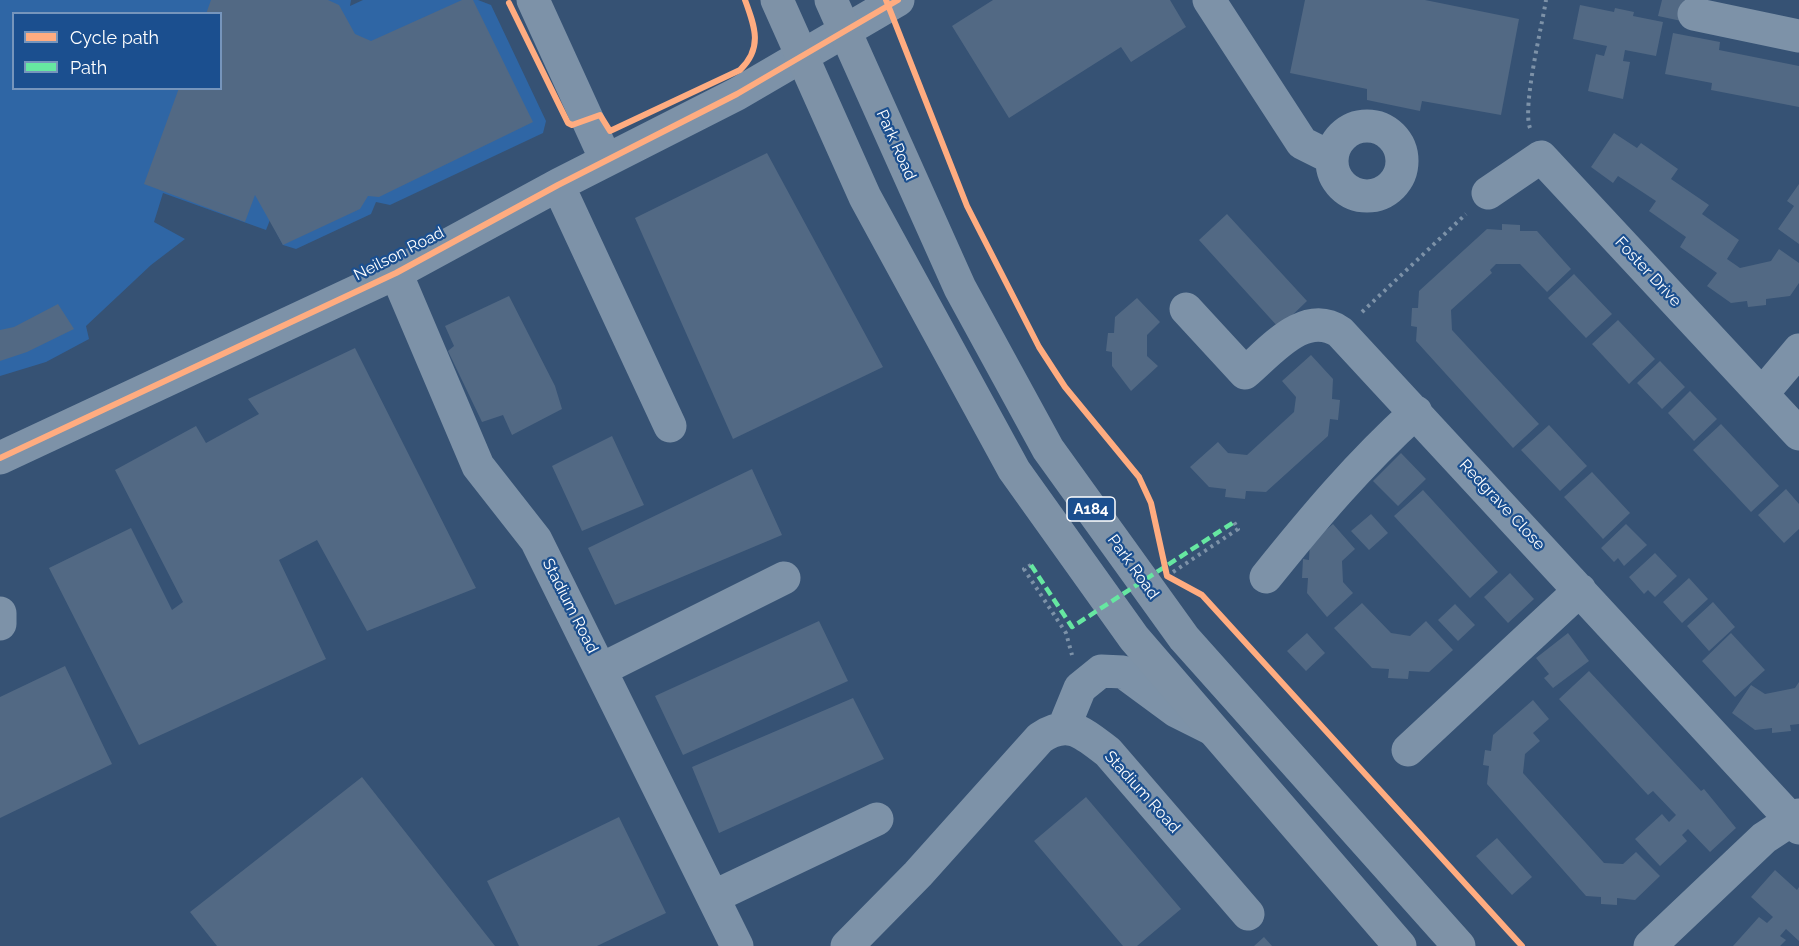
<!DOCTYPE html>
<style>
body{margin:0}
#map{position:relative;width:1799px;height:946px;overflow:hidden;background:#365274;font-family:Raleway,sans-serif}
canvas{display:block}
.legend{position:absolute;left:12px;top:12px;width:210px;height:78px;box-sizing:border-box;background:#1b4f8f;border:2px solid #7695bc;margin:0;padding:8px 10px;list-style:none;font-size:18px;color:#fff}
.legend li{display:flex;align-items:center;gap:12px;height:30px}
.legend b{width:30px;border:2px solid #7695bc}
</style>
<div id="map">
<canvas width="1799" height="946"></canvas>
<ul class="legend">
<li><b style="height:8px;background:#ffac80"></b>Cycle path</li>
<li><b style="height:8px;background:#66e7a1"></b>Path</li>
</ul>
</div>
<script>
const g = document.querySelector('canvas').getContext('2d');
g.lineJoin = 'round';
function fill(path, color) {
  g.fillStyle = color;
  g.fill(path, 'evenodd');
}
function trace(path, color, width, dash) {
  g.strokeStyle = color;
  g.lineWidth = width;
  g.lineCap = dash ? 'butt' : 'round';
  g.setLineDash(dash || []);
  g.stroke(path);
}
function label(font, color, halo, rows, align = 'center') {
  g.font = font + ' Raleway,sans-serif';
  g.lineWidth = 4.5;
  g.setLineDash([]);
  g.textBaseline = 'middle';
  g.strokeStyle = halo;
  g.fillStyle = color;
  for (const [text, x, y, turn = 0] of rows) {
    g.save();
    g.translate(x, y);
    g.rotate((+turn || 0) * Math.PI / 180);
    g.textAlign = isNaN(turn) ? turn : align;
    if (halo) g.strokeText(text, 0, 0);
    g.fillText(text, 0, 0);
    g.restore();
  }
}
fill(new Path2D(`
 M0,0H351L350,6L363,0H478L491,5L546,121L543,133L390,205L376,202L371,214L296,249L283,245L270,220L266,230L163,193L154,222L185,239L151,265L86,326L89,339L46,362L0,376ZM14,14H220V88H14Z`), '#2f66a5');
fill(new Path2D(`
 M211,0H328L339,5L355,34L371,41L462,0H473L533,122L379,197L368,196L360,209L283,245L255,195L245,222L144,184L179,88H220V14H206Z
 M993,0H1170L1186,27L1131,62L1121,47L1009,118L952,26Z
 M1305,0H1425L1519,19L1501,115L1422,101L1420,111L1367,100V89L1290,73Z
 M1662,0H1691L1686,22L1658,16Z
 M1580,5L1614,12L1615,8L1634,12L1633,16L1663,22L1656,56L1625,50L1623,61L1630,62L1623,99L1588,91L1596,54L1604,56L1607,46L1573,39Z
 M1673,33L1720,42L1719,50L1799,66V107L1711,90L1712,83L1665,74Z
 M1614,133L1637,148L1641,143L1678,169L1671,179L1709,205L1702,214L1739,240L1727,259L1740,268L1771,261L1779,249L1799,263V283L1790,296L1766,299V305L1748,307L1747,301L1731,303L1707,286L1717,273L1680,247L1686,237L1649,211L1656,201L1618,176L1613,183L1591,167Z
 M767,153L883,367L733,439L635,218Z
 M1799,184V244L1778,229L1794,206L1787,201Z
 M1227,214L1307,301L1279,328L1199,240Z
 M1502,224L1520,225V231H1537L1571,269L1547,292L1520,264H1496L1490,270L1492,273L1451,310L1452,330L1539,424L1513,448L1416,341L1417,327L1411,326L1412,308H1418L1419,291L1487,229L1502,230Z
 M1574,274L1612,314L1586,338L1548,298Z
 M509,296L555,386L562,409L512,435L503,415L482,422L448,351L454,346L445,326Z
 M1137,298L1160,322L1147,335V356L1158,366L1131,391L1112,366V352L1106,351L1108,333H1114L1115,317Z
 M58,304L74,329L27,352L0,361V330L14,327Z
 M1618,320L1655,359L1629,384L1592,344Z
 M355,348L476,588L367,631L317,540L279,560L326,659L139,745L49,568L131,528L172,610L183,602L115,470L196,426L206,443L259,414L248,399Z
 M1311,355L1333,379L1332,399L1340,400L1338,420L1330,419L1328,436L1266,492L1246,491L1245,499L1225,497L1226,489L1209,487L1190,467L1218,442L1228,453L1247,455L1294,412L1296,397L1282,381Z
 M1660,361L1685,387L1662,409L1637,383Z
 M1690,391L1717,419L1694,441L1668,413Z
 M1721,424L1779,486L1751,512L1693,450Z
 M1549,425L1587,466L1560,491L1521,450Z
 M612,436L644,505L582,531L552,466Z
 M1401,453L1426,479L1398,506L1373,481Z
 M752,469L782,535L615,605L588,548Z
 M1592,472L1630,513L1603,539L1564,497Z
 M1786,489L1799,504V529L1784,543L1758,515Z
 M1423,490L1498,572L1470,598L1394,516Z
 M1371,514L1388,533L1369,550L1351,531Z
 M1333,524L1355,549L1342,561L1343,582L1353,593L1327,617L1307,593L1308,578H1302L1303,559L1309,560L1310,543Z
 M1626,524L1647,545L1624,566L1618,558L1614,562L1601,548Z
 M1655,553L1677,576L1655,597L1648,590L1644,594L1629,577Z
 M1510,573L1534,599L1508,623L1484,597Z
 M1689,578L1708,599L1682,623L1663,602Z
 M1713,602L1735,627L1709,651L1687,626Z
 M1362,603L1391,633L1410,636L1426,621L1453,650L1429,672L1409,671L1408,679L1388,678L1389,669L1372,668L1334,628Z
 M1455,604L1475,625L1458,641L1438,620Z
 M819,621L848,681L683,755L655,696Z
 M1307,633L1325,653L1306,671L1287,651Z
 M1568,633L1589,661L1553,688L1544,678L1549,674L1536,658Z
 M1731,633L1765,670L1735,697L1702,661Z
 M65,666L112,764L0,818V697Z
 M1589,671L1701,791L1704,789L1736,828L1710,852L1688,829L1682,835L1687,841L1660,866L1635,839L1662,814L1669,822L1676,815L1653,791L1648,795L1559,699Z
 M1799,682V724L1790,725L1791,731L1772,733V728L1755,730L1732,713L1751,685L1765,694L1795,688Z
 M853,698L884,759L719,833L692,767Z
 M1533,700L1549,719L1533,733L1540,741L1525,754L1523,773L1604,863L1623,864L1636,852L1660,876L1635,900L1617,898V905L1601,904V897L1586,896L1487,784L1489,766L1483,765L1485,750L1491,751L1493,735Z
 M362,777L495,946H217L190,912Z
 M1086,797L1181,909L1137,946H1123L1034,841Z
 M619,817L666,913L597,946H519L487,881Z
 M1497,838L1532,877L1512,895L1476,856Z
 M1775,870L1797,890L1799,887V941L1786,929L1780,936L1786,940L1780,946H1733L1759,917L1767,923L1773,917L1751,897Z
 M1264,937L1272,946H1254Z`), '#526984');
trace(new Path2D(`
 M1530,128C1522,107 1542,26 1546,0
 M1362,312L1466,214
 M1031,565L1024,569L1066,633L1072,655
 M1173,572L1238,529L1234,522`), '#7d92a8', 4, [3, 4.5]);
trace(new Path2D(`
 M533,0L606,160
 M1209,0L1302,143L1332,158
 M1694,14L1799,36
 M1332 161a35 35 0 1 1 70 0a35 35 0 1 1-70 0Z
 M558,185L670,426
 M1488,193L1541,157L1799,434
 M396,273L478,466L536,540L737,946
 M1186,309L1245,373C1271,351 1305,308 1340,332L1799,828
 M1762,394L1799,350
 M0,458L396,273L558,185L737,94L898,0
 M1266,577C1315,516 1358,465 1416,412
 M0,613V624
 M602,669L784,578
 M1064,727L1080,688L1101,671L1123,672L1176,711L1212,729
 M1408,750L1580,590
 M713,897L877,819
 M847,946L918,874L1040,738C1069,718 1084,734 1108,752L1248,914
 M1650,946L1764,838L1799,815`), '#7d92a8', 33);
trace(new Path2D(`
 M777,0L865,197L1014,470L1134,638L1400,946
 M831,0L960,288L1048,449L1184,638L1459,946`), '#7e92a7', 33);
trace(new Path2D(`
 M1031,565L1072,627L1234,522`), '#66e7a1', 4.5, [9, 4.5]);
trace(new Path2D(`
 M886,0L967,206L1039,347L1065,387L1139,477L1151,503L1167,576L1202,595L1522,946
 M509,3L568,123L572,125L600,115L610,131L740,70C763,48 755,27 745,0
 M0,458L396,273L558,185L737,94L898,0`), '#ffac80', 6);
for (const [x, y, w] of [
 [1091,509,48]
]) {
  const box = new Path2D();
  box.roundRect(x - w / 2, y - 12, w, 24, 4.5);
  g.fillStyle = '#1b4f8f';
  g.fill(box);
  trace(box, '#fff', 1.5);
}
label('bold 15px', '#fff', null, [
 ["A184",1091,509]
]);
label('16px', '#fff', '#1b4f8f', [
 ["Park Road",896,145,66],
 ["Neilson Road",399,254,-27],
 ["Foster Drive",1648,272,47],
 ["Redgrave Close",1502,505,47],
 ["Park Road",1133,567,54],
 ["Stadium Road",570,606,63],
 ["Stadium Road",1142,792,48]
]);
</script>
